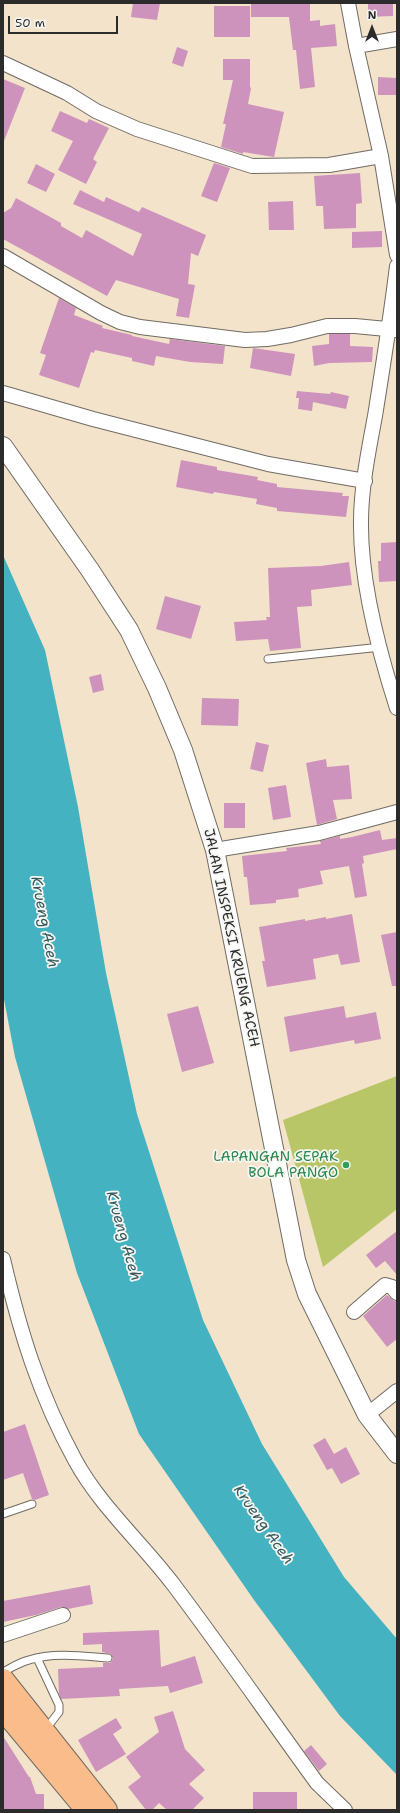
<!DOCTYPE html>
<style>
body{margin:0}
#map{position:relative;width:400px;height:1813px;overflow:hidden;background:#f2e3ca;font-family:"Shantell Sans",sans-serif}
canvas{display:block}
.frame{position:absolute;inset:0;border:4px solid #2b2b2b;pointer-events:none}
.north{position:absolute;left:352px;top:8px;width:40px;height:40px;-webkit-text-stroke:3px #f6f6f2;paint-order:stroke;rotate:0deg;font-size:11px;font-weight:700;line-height:16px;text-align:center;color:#2b2b2b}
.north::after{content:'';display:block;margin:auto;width:14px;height:18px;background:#2b2b2b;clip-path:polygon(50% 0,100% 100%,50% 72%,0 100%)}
.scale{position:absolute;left:8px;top:16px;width:110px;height:18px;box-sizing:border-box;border:2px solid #2b2b2b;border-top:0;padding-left:5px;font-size:12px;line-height:14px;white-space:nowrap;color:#2b2b2b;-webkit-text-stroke:3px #f6f6f2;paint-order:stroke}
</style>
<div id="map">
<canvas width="400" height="1813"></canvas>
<div class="frame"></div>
<div class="north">N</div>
<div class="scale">50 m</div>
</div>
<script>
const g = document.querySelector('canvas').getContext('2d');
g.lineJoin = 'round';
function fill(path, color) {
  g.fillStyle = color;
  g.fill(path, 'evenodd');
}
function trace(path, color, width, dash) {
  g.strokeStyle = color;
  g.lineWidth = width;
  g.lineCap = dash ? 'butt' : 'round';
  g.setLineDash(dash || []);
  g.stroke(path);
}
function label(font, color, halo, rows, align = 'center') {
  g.font = font + ' "Shantell Sans",sans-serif';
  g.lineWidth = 3.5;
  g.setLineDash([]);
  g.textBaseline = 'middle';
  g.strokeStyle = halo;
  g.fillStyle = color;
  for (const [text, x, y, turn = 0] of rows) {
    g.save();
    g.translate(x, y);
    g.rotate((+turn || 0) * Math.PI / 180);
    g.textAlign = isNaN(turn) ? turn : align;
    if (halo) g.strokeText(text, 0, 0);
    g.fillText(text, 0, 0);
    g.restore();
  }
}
fill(new Path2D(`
 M397,1076V1209L323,1267L283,1120Z`), '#b8c668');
fill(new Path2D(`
 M3,555L45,650L78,807L106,973L137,1114L203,1320L262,1444L344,1577L397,1639V1775L340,1716L254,1600L139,1434L77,1273L15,1057L3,994Z`), '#44b2c0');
fill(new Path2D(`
 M133,3H160L157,20L131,17Z
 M251,3H310V21L320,20V26L335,24L337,46L311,48L315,87L300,89L296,50H293L289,17H251Z
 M368,3H393V16L368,17Z
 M214,6H250V37H214Z
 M177,47L188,51L183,67L172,63Z
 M223,59H250V87L251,88L248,104L284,112L274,157L243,152V154L221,147L226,124H223L233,80H223Z
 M378,77L397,78V95H378Z
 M3,79L25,88L4,141H3Z
 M60,111L87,123L89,119L109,128L93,159L97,162L86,184L58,170L73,141L51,131Z
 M214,163L230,168L217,202L201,196Z
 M36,164L55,174L46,192L27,183Z
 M360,173L362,203L356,204V228L324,229L323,206H316L314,176Z
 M80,190L104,202L106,197L139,212L142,207L206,235L198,256L191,253L188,284L195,285L189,318L176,316L179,299L116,280L107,296L3,239V213L11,208L16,198L61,223V226L82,238L86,230L133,256L142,234L73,204Z
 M293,201L294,230H269L268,202Z
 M382,231V247L352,248V232Z
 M59,298L76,308L74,315L103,326L102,328L132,335V336L169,344L170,339L225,346L223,364L190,362L156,356L154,366L132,361V358L95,350L94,353L91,352L79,388L39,375L46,355L40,353Z
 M329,334H350V346L373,347L372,362L329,363L314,366L312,346L329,344Z
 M253,348L295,354L291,376L250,368Z
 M297,391L330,394L331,392L349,396L346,409L313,402L312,411L298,409L299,398H296Z
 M181,460L217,467V470L258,477L257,480L277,484V487L343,493L342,496H349L346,517L277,511V508L256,504L257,499L214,492L213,494L176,487Z
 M397,542V581L379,582L378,561H381V543Z
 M349,562L352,585L311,590L312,606L297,607L301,648L270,651L268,639L236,641L234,622L267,620L266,617H270L268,568L321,566Z
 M165,596L201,606L191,639L156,629Z
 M101,674L104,690L93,693L89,677Z
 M202,698L239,699L238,726L201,725Z
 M256,742L269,745L263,772L250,769Z
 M326,759L327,767L349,765L352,799L333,800L337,819L317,825L306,763Z
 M286,785L291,817L273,820L268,788Z
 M224,803H245V828H224Z
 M380,830L382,840L397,838V849L363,856L364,863L362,864L367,896L355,898L349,866L320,871L323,884L298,889L299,897L276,900V903L250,905L247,877H244L242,856L287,851L286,848L321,844L320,841L340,836V839L352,837Z
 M352,914L360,962L341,965L338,954L313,959L316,979L267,987L262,961H265L259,927L305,919V921L326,917V919Z
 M397,932V986H392L381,935Z
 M198,1006L214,1063L182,1072L167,1014Z
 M344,1006L346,1018L376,1012L381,1039L355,1044L354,1040L290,1052L284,1017Z
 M397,1231V1275L385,1261L376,1268L366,1255Z
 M387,1295L394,1301H397V1339L387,1347L363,1316Z
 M25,1424L49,1495L35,1500L32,1499L23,1473L3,1480V1432Z
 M325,1438L334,1454L346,1447L360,1474L341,1484L332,1468L327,1470L313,1445Z
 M90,1585L93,1604L68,1609L61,1607L36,1615L3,1622V1601Z
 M159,1630L161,1667L195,1656L203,1683L170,1693L168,1686L119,1689L120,1696L61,1699L59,1694L58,1669L103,1667V1663H110L113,1659L111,1654L102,1652V1644L83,1645V1633Z
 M173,1711L185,1749L205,1770L189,1784L204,1798L192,1810H167L159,1803L152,1810H146L128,1787L141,1777L126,1757L159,1732L154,1717Z
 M116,1718L122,1728L113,1734L126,1754L96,1772L78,1740Z
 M3,1736L29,1777H30L36,1794H44V1810H3Z
 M311,1745L327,1764L319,1771L304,1751Z
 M253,1792H297V1810H253Z`), '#ce93bc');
const service = new Path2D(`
 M268,659L381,647
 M3,1514L32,1504
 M37,1658L59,1705V1712L45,1730
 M3,1672C11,1668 20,1662 29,1660C53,1652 83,1656 108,1658`);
const minor = new Path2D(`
 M348,3L356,46L381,156L397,255
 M356,46L397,39
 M3,63L67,93L96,111L137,129L252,166L329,165L381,156
 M3,256L101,313L120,322L140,327L245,340L267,339L291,335L327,326H355L397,330
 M397,266C391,316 383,366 375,416C369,448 361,488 361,521C360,579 379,652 397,708
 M3,393L93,419L268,464L365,481
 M215,850L319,833L397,812
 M3,1259C20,1332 39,1394 75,1460C100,1506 141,1542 173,1584C222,1649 269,1717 317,1783L345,1810
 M354,1312L385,1285L392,1287L397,1293
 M367,1415L397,1391
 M3,1635L63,1615`);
const tertiary = new Path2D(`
 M3,446L90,570L129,630L157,688L183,750L215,850L296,1260L307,1294L367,1415L397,1454`);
const trunk = new Path2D(`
 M3,1680L106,1810
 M3,1709L87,1810`);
trace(service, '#716b63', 9);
trace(minor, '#716b63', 16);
trace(tertiary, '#716b63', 20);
trace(trunk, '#716b63', 24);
trace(service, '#fff', 7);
trace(minor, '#fff', 14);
trace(tertiary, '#fff', 18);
trace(trunk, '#f9bc8a', 22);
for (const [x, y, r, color] of [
 [346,1165,4,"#2e9e5b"]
]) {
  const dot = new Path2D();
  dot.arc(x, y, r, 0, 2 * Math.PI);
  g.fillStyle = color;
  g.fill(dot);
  trace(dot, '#f6f6f2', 1.5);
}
label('14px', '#2b2b2b', '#f6f6f2', [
 ["JALAN INSPEKSI KRUENG ACEH",231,938,78]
]);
label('14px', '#27864d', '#f6f6f2', [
 ["LAPANGAN SEPAK",338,1157],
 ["BOLA PANGO",338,1173]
], 'right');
label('italic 15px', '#345a5f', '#f6f6f2', [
 ["Krueng Aceh",44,922,79],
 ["Krueng Aceh",123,1236,74],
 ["Krueng Aceh",263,1525,55]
]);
</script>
